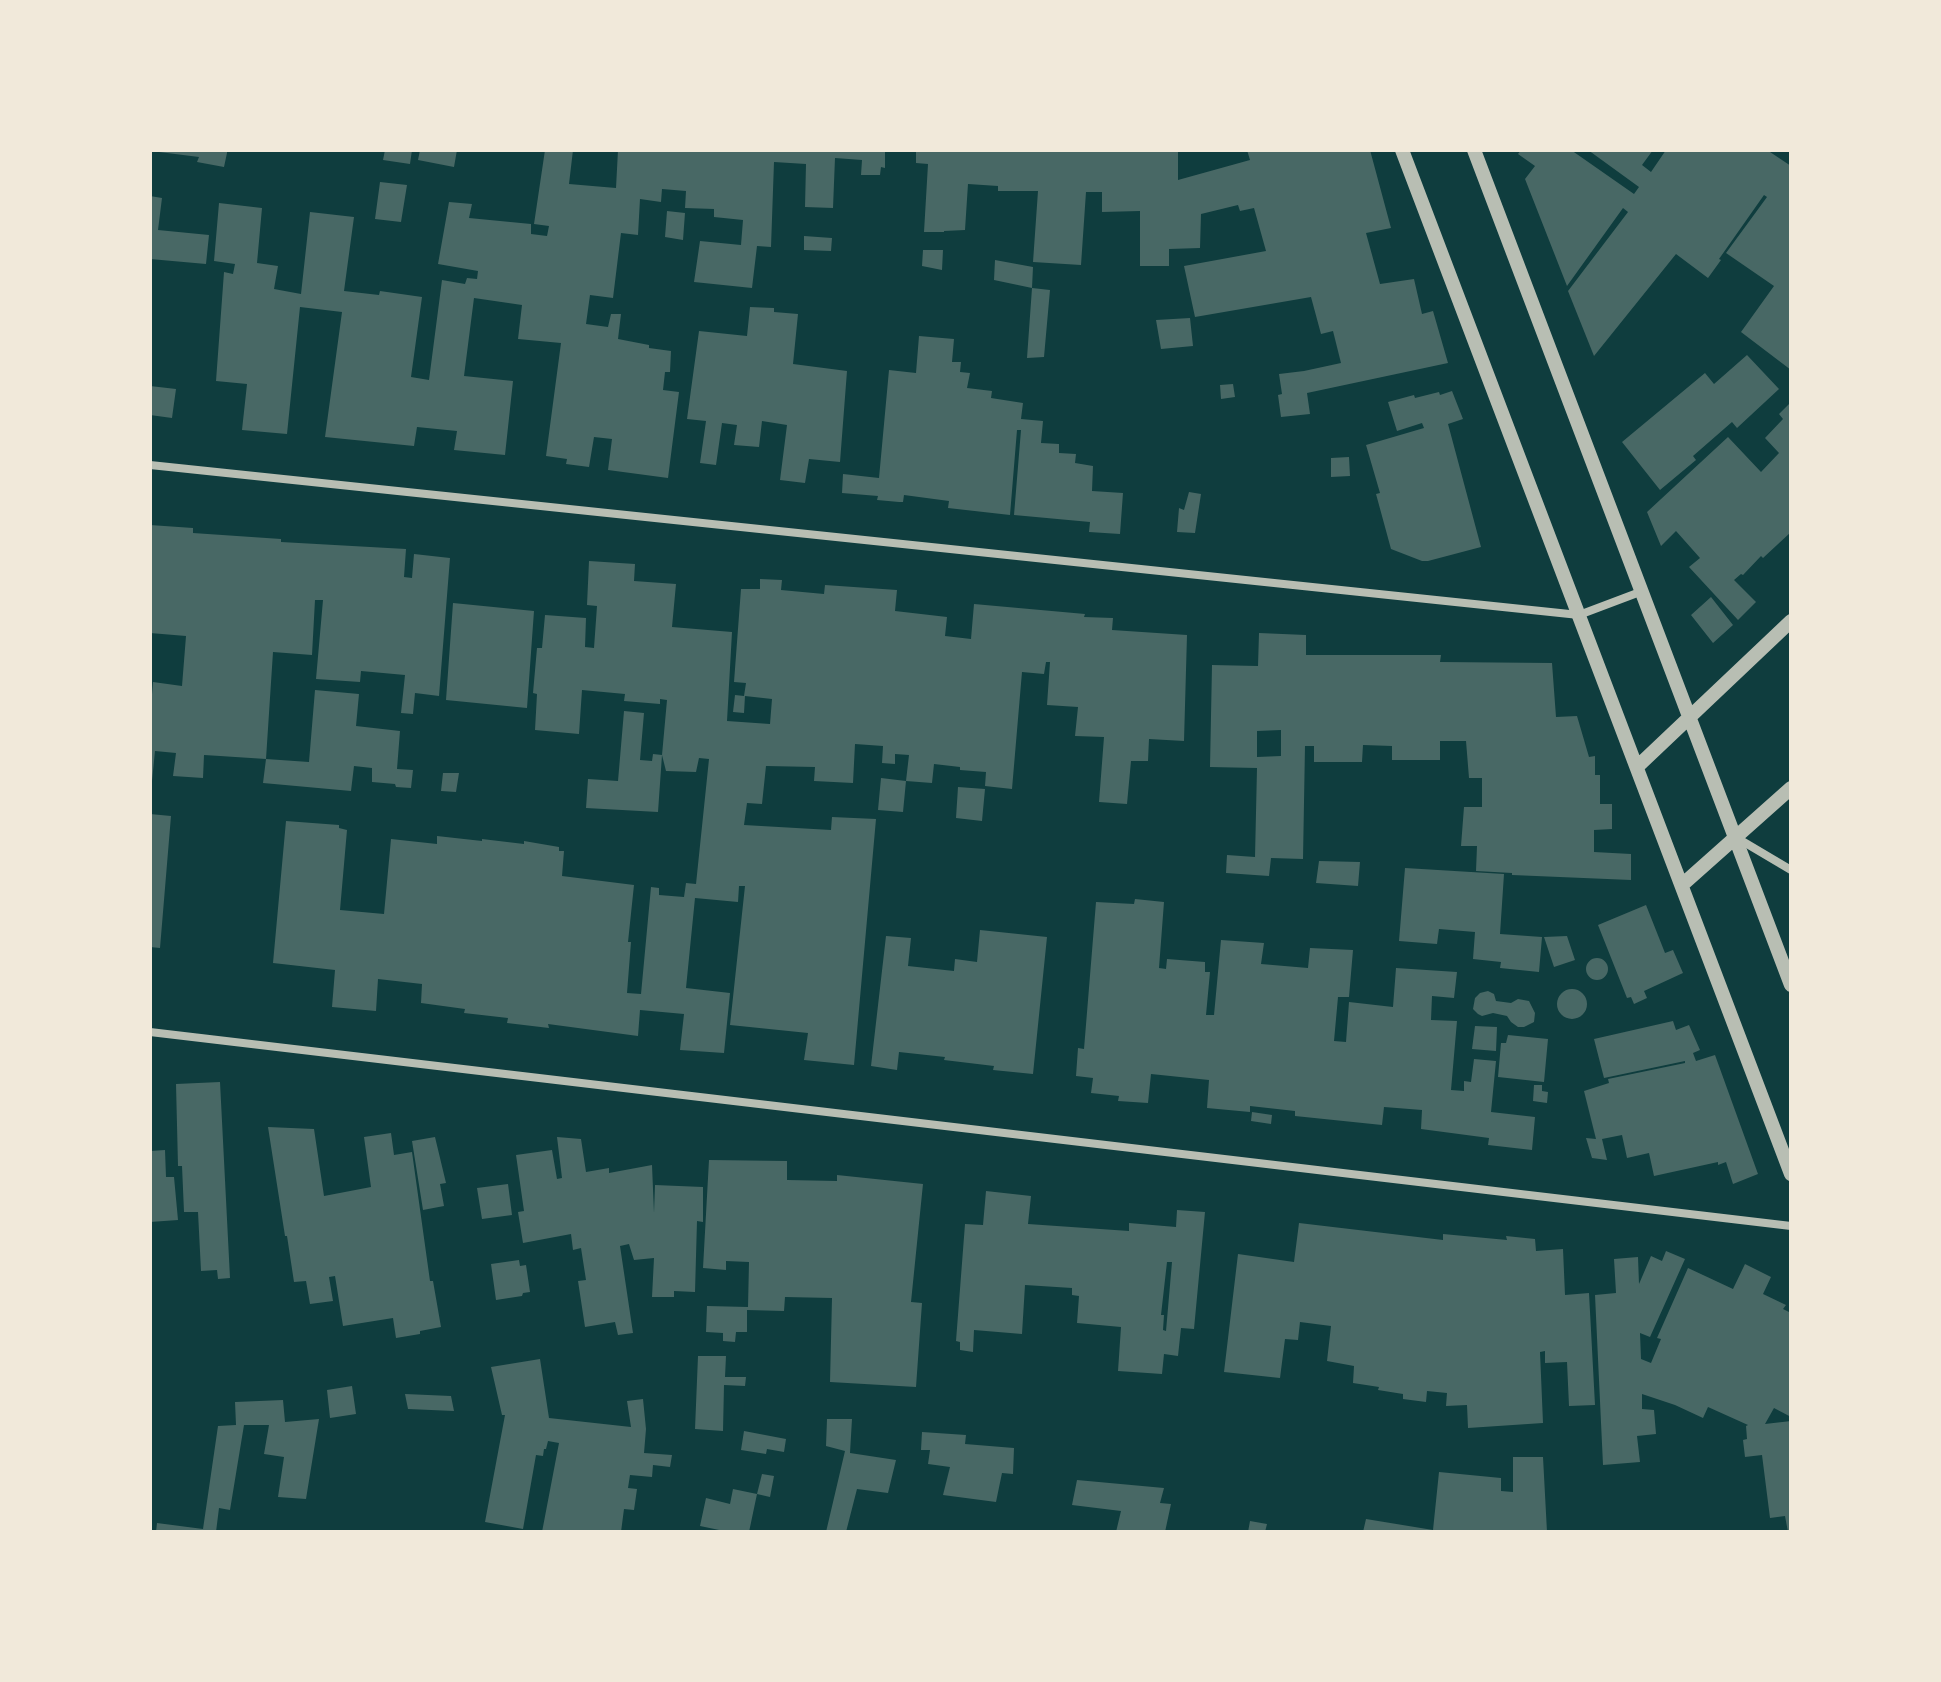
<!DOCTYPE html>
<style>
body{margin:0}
#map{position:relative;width:1941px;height:1682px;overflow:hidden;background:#0f3d3e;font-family:Quicksand,sans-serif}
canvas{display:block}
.frame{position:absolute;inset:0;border:152px solid #f1e9da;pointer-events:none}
</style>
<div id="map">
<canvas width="1941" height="1682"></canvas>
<div class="frame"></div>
</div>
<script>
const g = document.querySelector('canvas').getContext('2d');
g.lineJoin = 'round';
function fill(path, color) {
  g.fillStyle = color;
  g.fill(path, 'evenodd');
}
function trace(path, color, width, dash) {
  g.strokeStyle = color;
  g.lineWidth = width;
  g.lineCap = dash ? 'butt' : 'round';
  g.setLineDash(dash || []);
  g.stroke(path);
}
fill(new Path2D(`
 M159,150H227V153L224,167L197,162L199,157L159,152Z
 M385,150H412L410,164L383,160Z
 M420,150H457L454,167L418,160Z
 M545,150H573L569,184L616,188L618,150H885V168L881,167L880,175H861L862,160L835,158L833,208L805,207L806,164L774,162L771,247L757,246L752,288L694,282L700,241L741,245L743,220L714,217V209L685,208L686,191L662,189L661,202L640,199L638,235L621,233L613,298L590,295L586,324L608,327L611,314H621L618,339L649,345V348L671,351L670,372H665L663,390L679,392L668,478L608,470L612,439L594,437L589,467L566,464L567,459L546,456L561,343L518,339L522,305L474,298L464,376L513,381L505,455L454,450L457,431L417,427L414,446L325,437L342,312L300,307L287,434L242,430L247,384L216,381L224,272L233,274L235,264L214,261L219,203L262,208L257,263L278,266L274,289L301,294L310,212L354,217L344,291L379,295L380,291L422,297L411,377L429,380L442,280L465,284L467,278L477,279L478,271L438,264L449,202L472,204L469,218L531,224V234L547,236L549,226L534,224Z
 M916,150H1178V180L1250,160L1247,150H1370L1391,228L1366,233L1380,284L1414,279L1422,314L1433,311L1448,363L1307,393L1310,414L1281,417L1278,395L1282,394L1279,374L1304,371L1341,363L1333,331L1321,334L1311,297L1195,317L1184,266L1266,251L1254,208L1240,211L1238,205L1201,214L1200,248L1169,249V266H1140V211L1102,212V192H1086L1081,265L1033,262L1038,191H998V186L968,184L965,230L944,231V232H924L928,164L916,163Z
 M1521,150H1571L1634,194L1639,187L1588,150H1653L1642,165L1651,172L1666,150H1767L1791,166V370L1741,332L1774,286L1726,253L1767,197L1764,195L1719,259L1721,260L1708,278L1676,254L1594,356L1568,291L1628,212L1623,208L1567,286L1525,179L1535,166L1518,154Z
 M380,182L407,185L401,222L375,219Z
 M150,196L162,198L158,230L209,235L206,264L150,259Z
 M667,211L685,213L683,240L665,237Z
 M804,236L832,238L831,251L804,250Z
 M923,250H943L942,270L922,266Z
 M995,260L1033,267L1032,288L994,280Z
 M1032,288L1050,290L1044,357L1027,358Z
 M750,307L774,308V312L798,314L793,364L847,371L840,462L809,459L805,483L780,480L787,425L762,421L759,447L734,445L737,425L722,423L716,465L700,463L706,421L687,419L699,331L747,336Z
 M1190,318L1193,346L1161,349L1156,320Z
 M919,336L954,339L952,362H961L960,372L970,373L967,388L992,391L991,398L1023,403L1021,419L1043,421L1041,443L1059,444V453L1076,454L1075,463L1093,466L1092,491L1123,493L1120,534L1089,532L1090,522L1014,515L1021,430H1017L1010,515L948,508L949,501L904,495L903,502H899L877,500L878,496L842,493L843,474L879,478L889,370L916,373Z
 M1747,355L1779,389L1737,428L1732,422L1693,456L1696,460L1660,490L1622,442L1705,373L1714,384Z
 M1233,384L1235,397L1221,399L1220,385Z
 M150,386L176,389L172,418L150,415Z
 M1452,391L1463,419L1448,424L1481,547L1428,561H1422L1391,549L1376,494L1380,493L1366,445L1424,428L1422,423L1397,431L1388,402L1414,395L1415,398L1439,392L1440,395Z
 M1791,402V532L1763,558L1761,556L1743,575L1741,574L1734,580L1756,602L1738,620L1689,567L1700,558L1676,531L1661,546L1647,512L1728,437L1761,472L1779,453L1765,438L1783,419L1779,414Z
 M1349,457L1350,476L1331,477V458Z
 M1189,492L1201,494L1195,533L1177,532L1179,508L1184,510Z
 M150,525L193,528V533L281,539V542L406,549L404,577L412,578L414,554L450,558L439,696L415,693L413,714L401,713L405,675L361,671L360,682L316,679L323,600H315L312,655L273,652L266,759L309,762L315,690L359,694L356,726L400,731L397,769L413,770L411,788L396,787L395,784L372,782V768L354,766L351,791L263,783L266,759L220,756L204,755L203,778L173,776L176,753L155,751L152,781H150V719L153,682L182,686L186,636L150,633Z
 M589,561L635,564L634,581L676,584L672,627L732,632L727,721L770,724L772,699L745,696L744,713L733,712L735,695L744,696L746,683L734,682L741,589H760V579L782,580L781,590L824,594L825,585L897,590L895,611L947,617L945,636L971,639L974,604L1085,614L1084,617L1113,618L1112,630L1187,635L1184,741L1149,739L1148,761H1131L1127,804L1099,802L1104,737L1075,736L1078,707L1047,705L1050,662H1046L1044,674L1022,672L1012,789L985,786L986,772L960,770V767L934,764L932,783L906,781L909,755L895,754V764L882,763L883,746L855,744L853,783L814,781L815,767L766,766L762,804L747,803L744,825L831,830L832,817L876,819L854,1065L804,1060L808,1033L730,1025L745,886H739L738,902L695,898L686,988L730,993L724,1053L680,1050L684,1014L640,1010L638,1036L548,1024L549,1028L507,1023L508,1018L464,1013L465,1009L421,1003L422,984L378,979L376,1011L332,1007L335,970L273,963L286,821L339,825V828L347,830L340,910L384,914L391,839L437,844V836L482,841V839L524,844V841L559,847V851H564L562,876L634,885L628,942H631L627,993L641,994L651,887L659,888V895L684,897L686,883L696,884L709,759L699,758L696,772L666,771L662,755L667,700L660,699V704L624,701L625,694L582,690L579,734L535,730L537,694L533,693L537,648H542L545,615L586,618L585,647L594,648L597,606L587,605Z
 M1711,597L1733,625L1713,643L1691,615Z
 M453,603L534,611L527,708L446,700Z
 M1259,633L1306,635V655H1441L1440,662L1552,663L1556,717L1577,716L1589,757L1595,756V775H1600V804H1612V829L1594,830V852L1631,854V880L1512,875V873L1476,871L1477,846H1461L1464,807H1482V778H1469L1466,741H1440V760H1392V746L1363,745L1362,762H1314V746H1305L1303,859L1271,858L1269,876L1226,873L1227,855L1255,857L1257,768L1210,767L1212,665L1258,666ZM1281,730V756L1257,757V731Z
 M624,711L644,713L640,760L652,761L653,754L662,755L658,812L586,808L588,779L618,781Z
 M443,773H459L456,792L441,791Z
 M881,778L906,781L903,812L878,810Z
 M958,787L985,789L982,821L956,818Z
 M150,814L171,816L160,948L150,947Z
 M1319,861L1360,862L1358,886L1316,883Z
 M1405,868L1504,874L1500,934L1542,937L1539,972L1500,968L1501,962L1473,959L1475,932L1439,929L1437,944L1399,941Z
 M1135,899L1164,902L1159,968L1166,969L1167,959L1205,962V972H1210L1206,1015H1214L1221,940L1264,943L1261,964L1308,968L1310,948L1353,950L1349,997H1338L1334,1041L1346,1042L1349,1002L1393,1007L1396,968L1457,972L1454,998L1432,996L1431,1020L1457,1021L1451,1090L1464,1091V1081L1471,1082L1474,1059L1496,1061L1491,1112L1535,1117L1532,1150L1488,1145L1489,1138L1421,1129L1422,1110L1384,1107L1382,1125L1295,1116V1111L1250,1106V1112L1207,1108L1209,1080L1151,1074L1148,1103L1118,1101L1119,1096L1091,1093L1093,1078L1076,1076L1078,1048L1084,1049L1096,902L1134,904Z
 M1646,905L1665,953L1673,950L1683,973L1644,991L1647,998L1634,1004L1631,997L1627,998L1598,925Z
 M980,930L1047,937L1033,1074L993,1070L994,1066L944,1060L945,1057L899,1052L897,1070L871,1066L886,936L911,938L908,966L954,971L955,959L977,962Z
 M1567,936L1575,960L1554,967L1544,937Z
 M1586 969a11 11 0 1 1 22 0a11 11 0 1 1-22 0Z
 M1557 1004a15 15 0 1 1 30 0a15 15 0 1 1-30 0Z
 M1488,991L1494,994L1496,1001L1511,1003L1518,999L1529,1001L1535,1013L1534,1022L1524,1027H1518L1511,1022L1507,1016L1493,1013L1482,1016L1478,1014L1473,1009L1475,998L1480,993Z
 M1673,1021L1676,1030L1689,1025L1700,1050L1693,1053L1696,1061L1715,1055L1758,1174L1733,1184L1726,1162L1718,1165V1162L1654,1176L1649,1153L1627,1158L1622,1135L1602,1139L1607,1160L1592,1158L1586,1138L1596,1139L1584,1091L1609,1083L1608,1079L1685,1063V1061L1604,1078L1594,1039Z
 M1475,1026L1497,1027L1496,1051L1472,1049Z
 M1508,1035L1548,1039L1544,1082L1498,1077L1501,1043H1506Z
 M220,1082L230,1278L218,1279L217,1270L201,1271L198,1212H184L182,1166H178L176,1084Z
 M1534,1085H1542V1091L1548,1092L1547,1103L1533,1101Z
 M1252,1112L1272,1115L1271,1124L1251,1121Z
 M268,1127L314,1129L324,1196L371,1187L364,1137L391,1133L394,1155L412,1152L430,1281H433L441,1327L420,1331V1334L396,1338L393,1318L343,1326L335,1276L329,1277L333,1301L310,1304L306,1281L294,1282L287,1236H285Z
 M435,1137L446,1183L440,1184L444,1206L423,1210L412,1141Z
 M557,1137L581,1139L586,1172L609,1168V1173L652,1165L654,1213L655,1185L703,1187V1222L697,1221L695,1292L674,1291V1297H652L654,1258L634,1260L629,1244L620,1246L633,1333L618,1335L615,1322L585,1327L578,1281L586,1280L581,1248L573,1250L571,1234L523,1243L518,1212L524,1211L516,1155L552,1150L557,1179L562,1178Z
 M165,1150L166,1177H174L178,1220L150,1222V1151Z
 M709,1160L787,1161V1180L837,1181V1175L923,1184L911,1302L922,1303L916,1387L830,1382L832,1298L785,1297L784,1311L747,1310V1332H736L735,1342L723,1341V1333L706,1332L707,1306L748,1307L749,1262L726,1261V1270L703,1268Z
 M508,1184L512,1215L482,1219L477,1188Z
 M986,1191L1031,1196L1028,1224L1129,1231V1223L1176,1227L1177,1210L1205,1212L1194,1329L1181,1328L1178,1356L1164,1354L1162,1374L1118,1371L1121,1327L1077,1323L1079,1296L1072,1295V1288L1025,1285L1022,1334L974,1330L973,1352L960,1350V1342L956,1341L965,1224L983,1225ZM1167,1262H1172L1166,1331L1163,1330L1164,1315H1161Z
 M1299,1223L1443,1240V1234L1507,1240L1506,1236L1535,1239L1536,1251L1563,1249L1565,1295L1589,1293L1595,1405L1569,1406L1567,1362L1545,1363V1351L1540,1352L1543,1423L1468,1428L1467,1405L1446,1406L1447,1393L1427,1391L1426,1402L1403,1399V1394L1378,1390L1379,1387L1353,1383L1354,1366L1327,1361L1331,1326L1300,1322L1298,1340L1285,1339L1280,1378L1224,1372L1238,1254L1294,1262Z
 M1666,1251L1685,1259L1650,1337L1640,1333L1641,1359L1651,1363L1661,1339L1657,1338L1688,1268L1733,1289L1745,1264L1771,1277L1763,1294L1786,1305L1783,1309L1791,1313V1417L1774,1408L1765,1424L1791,1421V1532H1788L1785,1516L1770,1518L1762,1455L1745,1457L1743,1440L1747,1439L1746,1426L1748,1425L1708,1407L1703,1418L1675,1405L1642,1394V1409L1654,1410L1656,1434L1637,1436L1640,1462L1603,1465L1595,1295L1616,1293L1614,1259L1638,1257L1639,1284L1651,1256L1662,1261Z
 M519,1260L520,1266L526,1265L530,1292L523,1293L522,1296L496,1300L491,1264Z
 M698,1356H726L725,1377H746L745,1386L724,1385L723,1431L695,1429Z
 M540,1359L549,1418L631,1427L627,1401L643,1399L646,1429L644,1453L672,1455L670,1467L653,1465L652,1477L630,1475L628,1488L637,1489L634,1510L624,1509L621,1532H542L559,1443L548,1441L546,1449H544L543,1456L536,1455L523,1529L485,1522L505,1415H502L491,1367Z
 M352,1386L356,1414L330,1418L327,1390Z
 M405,1394L451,1396L454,1411L408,1409Z
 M283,1400L285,1422L319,1419L306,1499L278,1497L284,1457L264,1454L269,1425H244L230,1510L219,1508L216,1532H156L157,1523L203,1529L218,1426L236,1425L235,1402Z
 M827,1419H852L850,1453L896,1460L888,1493L857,1489L846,1532H826L845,1451L826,1446Z
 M744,1431L786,1439L784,1452L767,1449L766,1454L741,1450Z
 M922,1432L966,1435L965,1444L1014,1448L1013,1474L1002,1473L996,1502L943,1495L950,1467L928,1464L930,1450H921Z
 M1513,1457H1543L1547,1532H1363L1366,1519L1433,1530L1439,1472L1501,1478V1491L1513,1492Z
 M762,1474L774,1476L770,1497L757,1494Z
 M1077,1480L1164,1488L1160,1503L1171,1504L1165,1532H1116L1121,1511L1072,1505Z
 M733,1489L757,1494L749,1532H723L724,1531L700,1526L706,1498L730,1504Z
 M1250,1521L1267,1524L1265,1532H1248Z`), '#486865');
trace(new Path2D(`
 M150,465L1579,615L1640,592
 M1737,838L1791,870
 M150,1032L1791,1226`), '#b8beb3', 8);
trace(new Path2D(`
 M1402,150L1791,1174
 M1474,150C1579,429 1685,707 1791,985
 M1637,767L1791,621
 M1682,885L1791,788`), '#b8beb3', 14);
</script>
